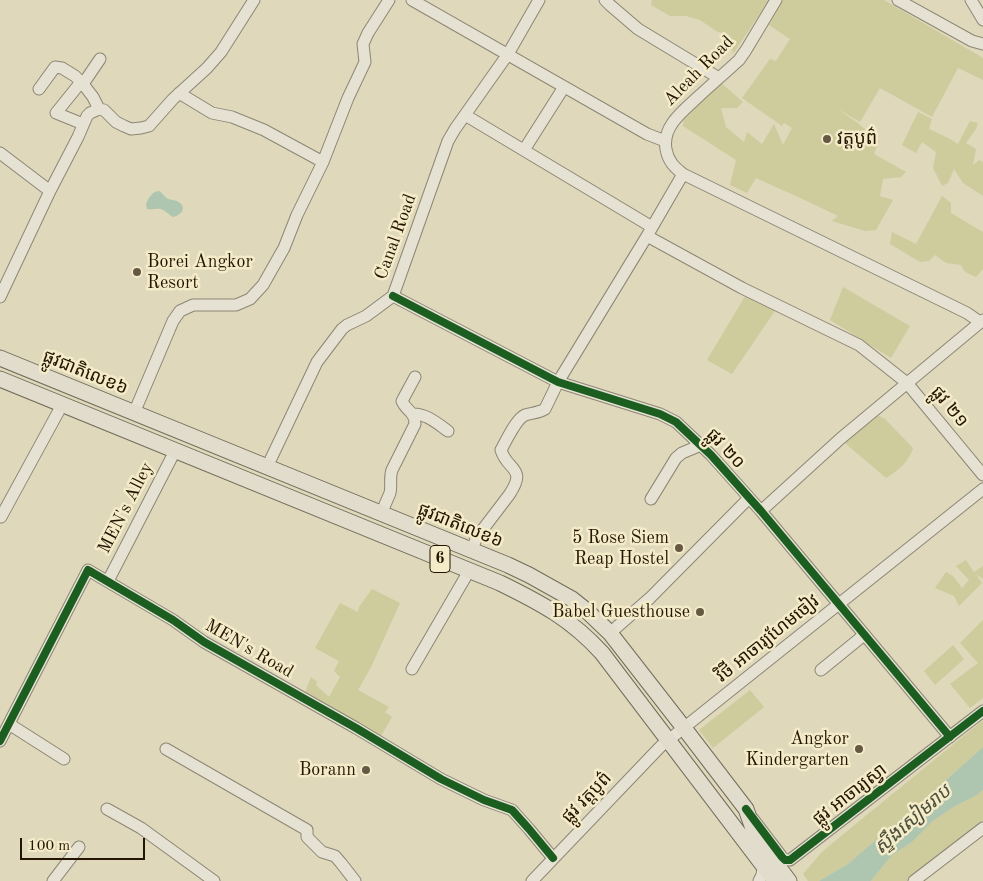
<!DOCTYPE html>
<meta charset="utf-8">
<style>
body{margin:0}
#map{position:relative;width:983px;height:881px;overflow:hidden;background:#dfd8bb;font-family:"Old Standard TT",serif}
canvas{display:block}
.scale{position:absolute;left:20px;top:838px;width:125px;height:22px;box-sizing:border-box;border:2px solid #241502;border-top:0;padding-left:6px;font-size:15px;line-height:18px;white-space:nowrap;color:#241502;-webkit-text-stroke:4px #f4ebc9;paint-order:stroke}
</style>
<div id="map">
<canvas width="983" height="881"></canvas>
<div class="scale">100 m</div>
</div>
<script>
const g = document.querySelector('canvas').getContext('2d');
g.lineJoin = 'round';
function fill(path, color) {
  g.fillStyle = color;
  g.fill(path, 'evenodd');
}
function trace(path, color, width, dash) {
  g.strokeStyle = color;
  g.lineWidth = width;
  g.lineCap = dash ? 'butt' : 'round';
  g.setLineDash(dash || []);
  g.stroke(path);
}
function label(font, color, halo, rows, align = 'center') {
  g.font = font + ' "Old Standard TT","Noto Sans Khmer",serif';
  g.lineWidth = 5;
  g.setLineDash([]);
  g.textBaseline = 'middle';
  g.strokeStyle = halo;
  g.fillStyle = color;
  for (const [text, x, y, turn = 0] of rows) {
    g.save();
    g.translate(x, y);
    g.rotate((+turn || 0) * Math.PI / 180);
    g.textAlign = isNaN(turn) ? turn : align;
    if (halo) g.strokeText(text, 0, 0);
    g.fillText(text, 0, 0);
    g.restore();
  }
}
fill(new Path2D(`
 M652,0H769L733,54L729,35L716,31L700,20L686,16H670L651,5Z
 M783,0H884L983,58V80L958,68L932,117L880,88L860,122L836,108L859,124L879,141L874,154L906,172L901,177L883,179L880,196L893,200L876,230L865,231L832,221L838,216L809,202L756,178L747,193L730,185L736,160L683,126L684,116L719,81L743,102L737,108H721L726,127L744,142L747,132L762,144L774,124L783,145L792,128L784,123L782,126L742,98L770,59L776,61L790,39L769,25Z
 M918,112L932,119L929,129L948,138L958,144L970,121L978,123L976,129L966,143L976,149L973,165L979,160L983,162V196L963,183L954,169L948,183L942,186L933,168L936,152L922,142L916,153L902,145Z
 M942,196L951,203V213L983,232V269L976,277L965,272L961,265L946,263L935,255L929,261L920,262L890,244L892,232L916,244Z
 M843,287L910,326L891,358L830,320Z
 M747,293L775,311L732,374L707,360Z
 M877,415L885,419L913,448C909,462 898,471 886,478L845,443Z
 M966,560L974,572L983,566V579L976,574L982,583L959,606L954,596L935,588L946,572L953,576L962,588L969,580L956,566Z
 M372,589L400,603L372,665L358,690L389,707L385,712L392,717L381,736L304,695L311,677L317,682L316,685L329,697L340,677L334,671L339,661L315,648L340,603L358,612L359,607Z
 M983,620V698L970,708L950,684L978,663L960,643Z
 M953,645L964,659L935,685L924,671Z
 M750,690L764,707L713,748L699,730Z
 M983,720V747L916,807L878,838L848,864L819,881H808L803,874L822,852L835,841Z
 M983,790V822L907,881H871L891,856L912,842L933,821L952,808L977,795Z`), '#cecb9d');
fill(new Path2D(`
 M159,191C163,193 164,197 168,199C171,200 174,200 177,201C188,207 182,215 173,217C169,215 167,212 163,210C159,207 153,210 147,209L146,204C149,198 151,192 159,191Z
 M983,747V790L977,795L952,808L933,821L912,842L891,856L871,881H819L848,864L878,838L916,807Z`), '#aec5af');
const minor = new Path2D(`
 M412,0L647,134L665,141
 M605,0L610,5L638,29L719,78
 M776,0L746,50L739,60C726,72 712,84 699,96C683,111 662,126 666,149C668,161 674,167 683,174L967,313L980,322
 M898,0L972,41L983,44
 M971,0L983,20
 M81,82L56,113L83,124
 M83,84L100,59
 M39,89L55,67L62,68L75,76L83,84L93,97L99,109
 M179,93L212,113L232,117L264,130L323,162
 M465,115L652,227
 M524,150L564,87
 M0,153L50,191
 M647,236L742,288L859,345L907,383L983,475
 M393,296L558,382L660,414L676,422L711,455L761,511L950,737
 M0,297L50,191L78,137L87,116L90,113L99,109L104,110L116,122L124,126L131,129L141,128L149,126L173,99L207,68L221,52L254,0
 M134,413L173,321L180,311L193,305H236L250,299L263,285L284,248L297,215L323,162L348,98L365,62L363,44L368,33L389,0
 M412,414C426,413 438,424 448,431
 M267,467L317,362L342,329L347,325L366,316L393,296L448,141L455,129L508,54L539,0
 M651,499L676,458L682,453L701,445
 M761,511L840,439L983,320
 M381,514L390,493C392,485 389,478 392,470L415,424C415,411 406,411 402,401L415,377
 M1,517L62,405
 M471,551L477,537L509,495C528,467 507,471 501,450C506,441 516,419 525,415C531,413 539,413 545,409L558,382L647,236L683,174
 M108,581L175,451
 M610,633L650,598L749,498
 M412,669L469,571
 M821,670L864,635
 M9,724L64,759
 M0,741L88,570L173,620L204,642L356,728L441,779L484,800L512,810L529,829L553,858
 M166,749L307,830V837L322,852L335,856L341,863L355,881
 M107,809L141,828L214,881
 M753,819L782,857L785,860H790L983,711
 M53,881L79,847
 M532,881L661,746L983,489
 M759,881L762,875L763,866
 M914,881L983,828`);
const major = new Path2D(`
 M0,358L508,565L529,575L572,599L587,611L610,633L684,728L746,809L756,837L789,881
 M0,379L500,583C541,603 571,619 602,653L775,881`);
trace(minor, '#8c8674', 13);
trace(major, '#726c5b', 17);
trace(minor, '#e5e1d3', 11);
trace(major, '#e1dccb', 15);
trace(new Path2D(`
 M393,296L558,382L660,414L676,422L711,455L761,511L950,737
 M0,741L88,570L173,620L204,642L356,728L441,779L484,800L512,810L529,829L553,858
 M746,809L782,857L785,860H790L983,711`), '#1b5e20', 8);
for (const [x, y, r, color] of [
 [827,139,5,"#655943"],
 [137,272,5,"#655943"],
 [679,548,5,"#655943"],
 [700,612,5,"#655943"],
 [859,749,5,"#655943"],
 [366,770,5,"#655943"]
]) {
  const dot = new Path2D();
  dot.arc(x, y, r, 0, 2 * Math.PI);
  g.fillStyle = color;
  g.fill(dot);
  trace(dot, '#f4ebc9', 2);
}
for (const [x, y, w] of [
 [440,559,20]
]) {
  const box = new Path2D();
  box.roundRect(x - w / 2, y - 13.5, w, 27, 4);
  g.fillStyle = '#f4ebc9';
  g.fill(box);
  trace(box, '#241502', 1);
}
label('bold 16px', '#241502', null, [
 ["6",440,559]
]);
label('18px', '#241502', '#f4ebc9', [
 ["Aleah Road",699,71,-45],
 ["Canal Road",396,237,-70],
 ["ផ្លូវជាតិលេខ៦",85,373,22],
 ["ផ្លូវ ២១",949,407,50],
 ["ផ្លូវ ២០",725,449,47],
 ["MEN's Alley",126,508,-63],
 ["ផ្លូវជាតិលេខ៦",460,526,22],
 ["វិថី អាចារ្យហែមចៀវ",768,639,-39],
 ["MEN's Road",249,649,30],
 ["ផ្លូវ អាចារ្យស្វា",850,795,-38],
 ["ផ្លូវ វត្តបូព៌",587,798,-46]
]);
label('18px', '#241502', '#f4ebc9', [
 ["វត្តបូព៌",837,139,"left"],
 ["Borei Angkor",147,262,"left"],
 ["Resort",147,283,"left"],
 ["5 Rose Siem",669,538],
 ["Reap Hostel",669,559],
 ["Babel Guesthouse",690,612],
 ["Angkor",849,739],
 ["Kindergarten",849,760],
 ["Borann",356,770]
], 'right');
label('italic 19px', '#4d503d', '#f4ebc9', [
 ["ស្ទឹងសៀមរាប",913,820,-41]
]);
</script>
